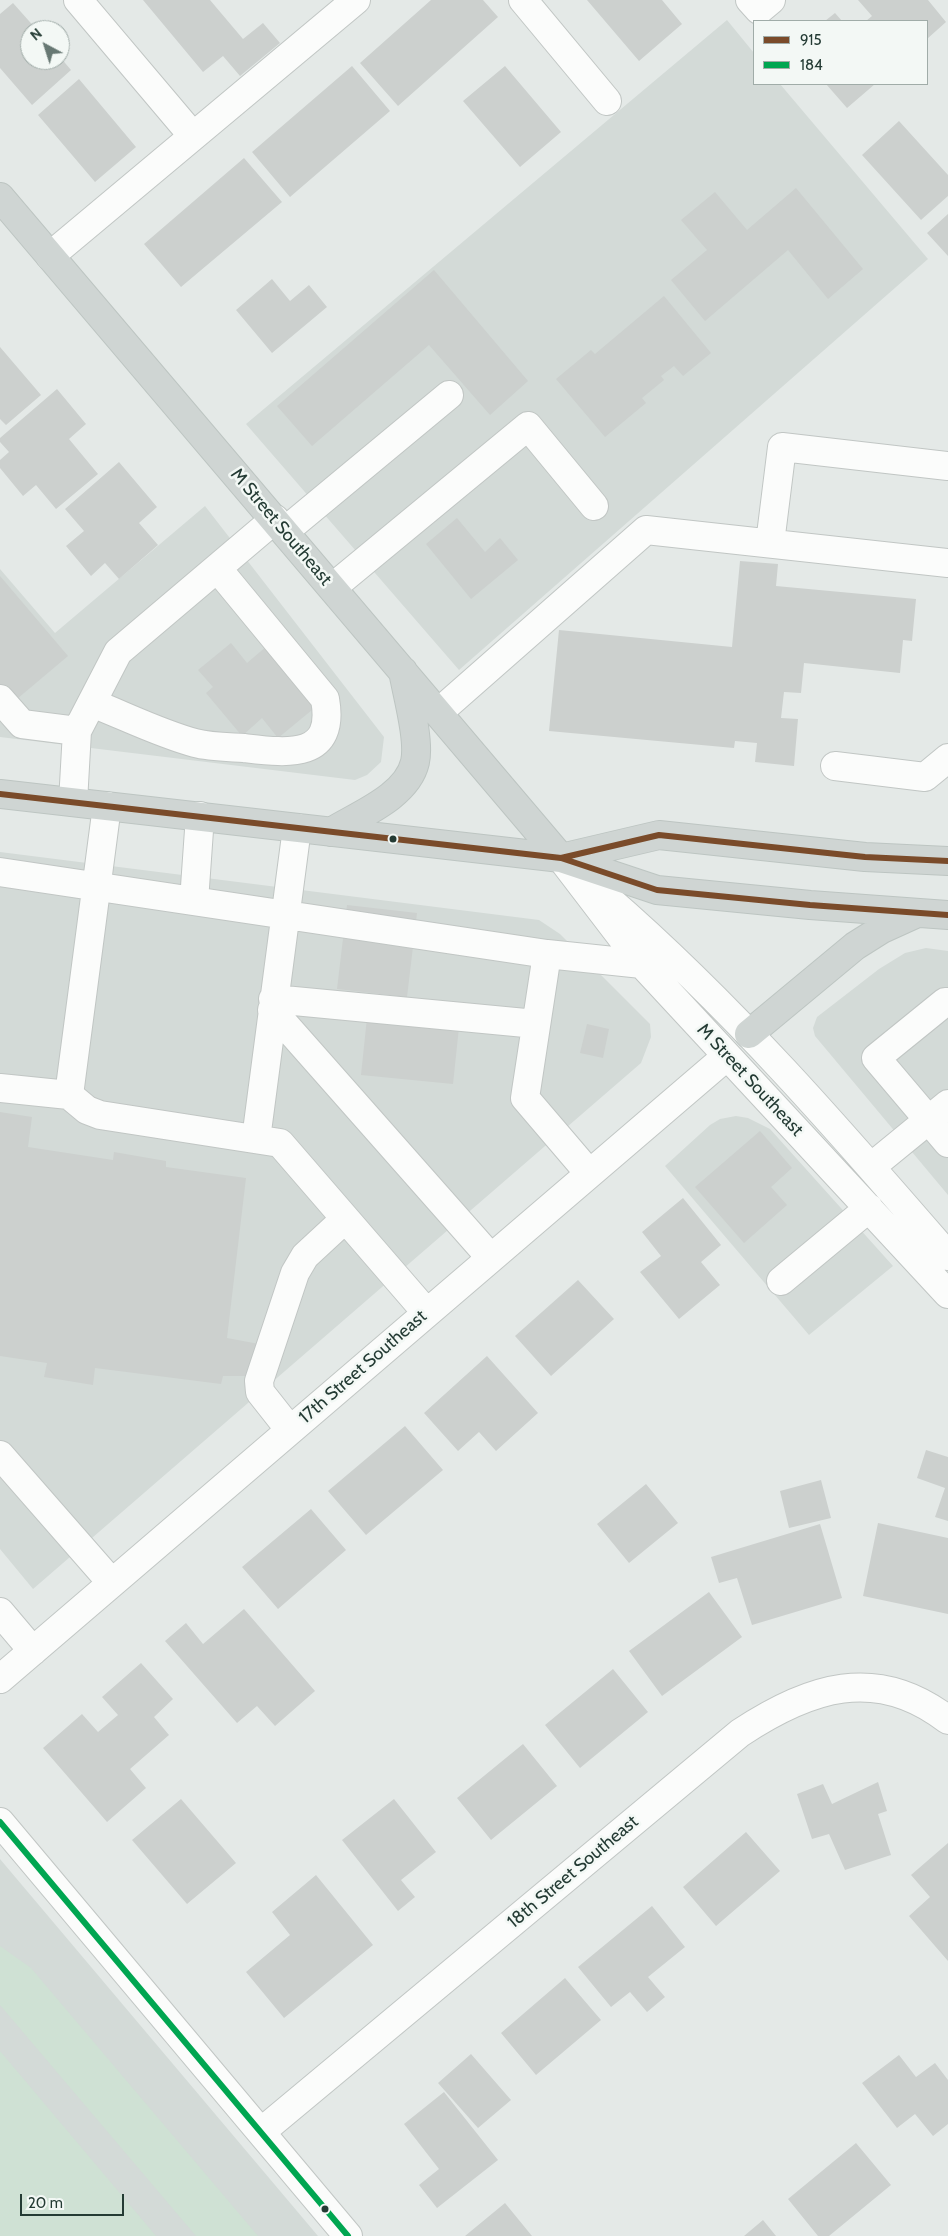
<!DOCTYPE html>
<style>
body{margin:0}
#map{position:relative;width:948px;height:2236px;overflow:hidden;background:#e4e9e7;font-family:Cabin,sans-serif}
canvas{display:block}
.legend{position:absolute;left:753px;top:20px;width:175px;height:65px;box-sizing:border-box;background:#f3f8f5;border:1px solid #a0aca8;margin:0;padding:6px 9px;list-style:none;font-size:15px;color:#243b34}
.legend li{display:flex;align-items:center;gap:10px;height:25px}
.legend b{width:25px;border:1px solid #a0aca8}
.north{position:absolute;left:20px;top:20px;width:50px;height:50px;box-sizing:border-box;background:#f3f8f5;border:1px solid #a0aca8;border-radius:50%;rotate:320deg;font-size:14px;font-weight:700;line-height:20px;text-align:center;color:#243b34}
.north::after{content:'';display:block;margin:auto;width:18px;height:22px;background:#677873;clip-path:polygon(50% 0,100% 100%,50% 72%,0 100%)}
.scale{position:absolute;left:20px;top:2194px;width:104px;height:22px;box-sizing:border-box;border:2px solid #243b34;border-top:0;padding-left:6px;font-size:15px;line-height:18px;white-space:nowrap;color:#243b34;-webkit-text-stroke:4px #f3f8f5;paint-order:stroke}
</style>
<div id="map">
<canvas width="948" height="2236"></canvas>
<ul class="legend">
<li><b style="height:6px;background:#7a4b2a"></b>915</li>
<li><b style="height:6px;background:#00a651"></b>184</li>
</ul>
<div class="north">N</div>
<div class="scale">20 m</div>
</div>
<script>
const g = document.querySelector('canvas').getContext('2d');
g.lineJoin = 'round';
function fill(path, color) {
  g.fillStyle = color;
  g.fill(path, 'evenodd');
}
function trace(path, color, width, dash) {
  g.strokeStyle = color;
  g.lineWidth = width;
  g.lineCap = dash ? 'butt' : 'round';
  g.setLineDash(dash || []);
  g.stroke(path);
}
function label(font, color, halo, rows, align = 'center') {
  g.font = font + ' Cabin,sans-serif';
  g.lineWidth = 5;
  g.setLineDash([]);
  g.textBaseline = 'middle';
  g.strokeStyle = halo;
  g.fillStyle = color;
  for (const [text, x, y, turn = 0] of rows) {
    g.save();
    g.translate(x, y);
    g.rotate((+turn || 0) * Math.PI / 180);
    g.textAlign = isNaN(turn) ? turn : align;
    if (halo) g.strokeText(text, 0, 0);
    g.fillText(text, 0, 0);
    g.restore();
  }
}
fill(new Path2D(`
 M727,20L754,53V84H780L928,259L459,670L246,424Z
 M205,506L384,737L381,762L367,775L355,780L0,737V569L55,633Z
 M0,852L539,920L560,934L650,1024L651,1037L641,1063L33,1589L0,1549Z
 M926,948L948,951V1195L815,1036L813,1028L817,1017L879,969L905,953Z
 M736,1116L748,1118L770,1129L893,1266L809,1335L665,1166L710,1125L720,1119Z
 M0,1859L318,2236H0Z`), '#d3dad7');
fill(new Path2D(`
 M0,1946L31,1968L258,2236H196L0,2005Z
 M0,2051L156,2236H0Z`), '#cfe1d4');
fill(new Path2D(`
 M143,0H210L243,39L263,23L280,43L240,76L223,56L203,72Z
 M431,0H483L498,17L398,106L360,63Z
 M587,0H662L682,24L639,61Z
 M858,0H928L946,22L927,39V21H866L872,16Z
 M13,3L37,30H30V60H60V57L71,70L32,105L0,68V14Z
 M835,13L842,21H825Z
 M352,66L390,111L290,197L252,152Z
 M505,66L561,132L520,167L463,101Z
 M79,79L136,147L95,182L38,115Z
 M826,84H875L847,108Z
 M899,121L948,175V196L921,220L862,155Z
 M244,158L282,202L181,287L144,244Z
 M796,188L863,269L828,299L788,250L705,321L671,280L707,250L681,220L715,192L747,230Z
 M948,214V256L927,233Z
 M434,270L528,381L490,415L429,345L312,446L277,406Z
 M272,279L290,301L309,285L327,307L272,353L236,310Z
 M664,296L711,353L683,376L674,366L661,376L664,380L642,398L646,403L605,437L556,379L591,350L595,354Z
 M0,347L41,395L6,425L0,419Z
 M57,389L86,424L69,439L98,474L56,509L36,485L23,496L0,468V460L9,452L0,442V438Z
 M119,462L157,507L139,523L158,545L119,579L105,563L91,576L66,546L84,531L65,509Z
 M457,518L485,552L500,538L518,560L471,599L426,544Z
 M740,561L778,564L776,586L916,599L912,641L903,640L900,673L804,663L801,693L784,692L781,718L798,719L794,766L755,762L757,743L735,741L734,748L549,731L559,630L732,647Z
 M0,576L68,656L11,704L0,691Z
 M231,643L247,663L267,646L318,705L278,738L262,718L242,736L206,693L213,687L198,670Z
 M347,905L417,913L407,997L337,989Z
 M367,1018L459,1027L453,1084L361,1075Z
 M587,1024L609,1029L603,1058L580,1053Z
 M0,1112L32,1117L28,1147L113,1160L114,1152L166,1161V1167L246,1178L227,1338L259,1344L253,1376H223L221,1384L95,1368L93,1385L44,1377L47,1363L0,1356Z
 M760,1131L792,1168L771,1187L787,1205L744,1243L695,1187Z
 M683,1198L721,1245L701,1262L720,1285L679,1319L640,1272L661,1256L642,1232Z
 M578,1280L614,1319L551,1376L515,1336Z
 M487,1356L538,1413L496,1451L479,1432L458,1451L424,1413Z
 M405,1426L443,1470L366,1535L328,1491Z
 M926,1450L948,1457V1521L935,1517L945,1488L917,1478Z
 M821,1480L831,1518L789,1528L780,1491Z
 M646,1484L678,1523L629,1563L597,1524Z
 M311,1509L346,1550L278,1609L242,1567Z
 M878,1523L948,1538V1614L863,1596Z
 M820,1524L842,1598L752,1625L737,1578L719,1583L711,1557Z
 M709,1592L742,1637L662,1696L629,1651Z
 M244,1609L315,1691L275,1726L257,1706L237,1723L165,1641L186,1623L203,1644Z
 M141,1663L173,1699L154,1717L169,1735L130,1769L146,1788L107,1822L43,1748L82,1714L98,1732L118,1715L102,1697Z
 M613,1669L648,1712L580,1768L545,1725Z
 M523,1744L557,1786L491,1840L457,1798Z
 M878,1782L887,1811L878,1814L891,1855L845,1870L829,1834L812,1839L797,1794L823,1784L832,1804Z
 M181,1799L236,1863L187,1904L132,1840Z
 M394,1799L436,1852L401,1880L415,1897L398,1911L342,1840Z
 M746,1832L780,1871L716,1926L683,1887Z
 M948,1843V1961L909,1916L930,1897L911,1875Z
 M316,1875L373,1945L284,2018L246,1972L290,1935L272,1912Z
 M652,1906L685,1947L648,1977L665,1997L647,2012L630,1992L611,2007L578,1967Z
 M565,1978L601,2020L536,2075L501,2033Z
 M471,2054L511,2100L478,2128L438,2083Z
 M899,2055L916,2077L935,2063L948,2080V2124L933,2136L915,2114L897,2128L862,2083Z
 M444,2092L498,2160L437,2208L419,2185L439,2169L404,2124Z
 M856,2143L891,2185L829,2236H818L788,2199Z
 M505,2203L532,2236H465Z
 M763,2220L776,2236H744Z`), '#ccd0ce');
const minor = new Path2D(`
 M78,0L193,136
 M523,0L607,101
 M750,0L759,10L771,0
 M50,256L356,0
 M285,531L449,395
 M770,543L782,447L948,466
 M333,587L528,426L594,506
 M0,699L22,724L77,731L73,802
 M92,703C125,716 161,734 195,743C210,747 228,747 244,748C287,753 336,760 325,699L217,568
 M439,712L646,530L948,563
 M77,731L118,652L275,519
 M835,766L925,777L948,758
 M561,858L642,964L948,1294
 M0,872L547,954L642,964
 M606,897C731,1005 840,1131 948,1256
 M194,901L200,816
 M547,954L525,1098L589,1173
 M273,999L536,1024
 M948,1002H945L876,1058L948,1143
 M272,1010L491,1258
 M0,1088L69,1095L87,1110L100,1115L280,1143L427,1313
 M69,1095L107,806
 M256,1139L297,828
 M871,1167L948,1104
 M781,1281L869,1208
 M290,1430L260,1392L259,1381L295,1273L305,1256L345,1219
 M0,1455L112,1583
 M0,1612L33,1651
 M0,1679L727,1056
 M0,1822L348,2236
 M261,2132L740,1733C808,1688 876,1664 948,1720`);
const major = new Path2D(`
 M0,197L561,858
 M0,794L561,858L657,890L810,905L948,915
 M331,832C358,815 407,797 415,762C420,740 407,694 403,671
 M561,858L659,835L865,857L948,861
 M749,1034L855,946L882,929L915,914`);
trace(minor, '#c1c6c4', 30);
trace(major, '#bdc5c2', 30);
trace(minor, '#fbfcfb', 28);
trace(major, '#cfd5d3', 28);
trace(new Path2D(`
 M0,794L561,858L657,890L810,905L948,915
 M561,858L659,835L865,857L948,861`), '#7a4b2a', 6);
trace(new Path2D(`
 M0,1822L348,2236`), '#00a651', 6);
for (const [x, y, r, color] of [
 [393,839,4.5,"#243b34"],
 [325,2209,4.5,"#243b34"]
]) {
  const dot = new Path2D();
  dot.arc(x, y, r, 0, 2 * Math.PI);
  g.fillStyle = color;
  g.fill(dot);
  trace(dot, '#f3f8f5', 2);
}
label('18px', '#243b34', '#f3f8f5', [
 ["M Street Southeast",281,527,50],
 ["M Street Southeast",750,1080,47],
 ["17th Street Southeast",363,1367,-41],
 ["18th Street Southeast",573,1872,-40]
]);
</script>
